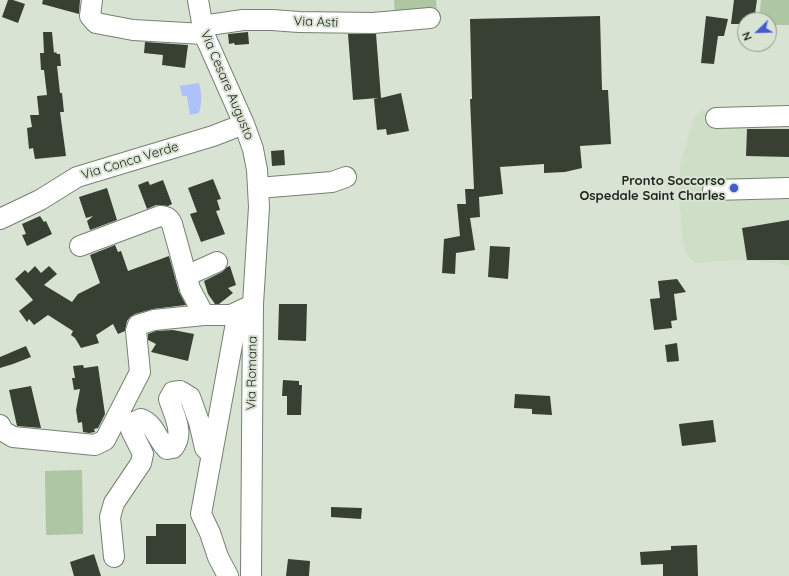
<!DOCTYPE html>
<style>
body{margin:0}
#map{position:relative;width:789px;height:576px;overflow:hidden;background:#d9e3d4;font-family:Quicksand,sans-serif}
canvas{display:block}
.north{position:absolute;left:737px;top:12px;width:40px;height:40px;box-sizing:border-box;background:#d9e3d4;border:1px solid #8f978b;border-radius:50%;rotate:247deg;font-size:11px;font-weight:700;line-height:16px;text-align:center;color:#20241e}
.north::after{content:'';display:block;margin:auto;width:14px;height:18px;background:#435cd0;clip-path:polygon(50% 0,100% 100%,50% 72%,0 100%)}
</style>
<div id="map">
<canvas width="789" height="576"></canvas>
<div class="north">N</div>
</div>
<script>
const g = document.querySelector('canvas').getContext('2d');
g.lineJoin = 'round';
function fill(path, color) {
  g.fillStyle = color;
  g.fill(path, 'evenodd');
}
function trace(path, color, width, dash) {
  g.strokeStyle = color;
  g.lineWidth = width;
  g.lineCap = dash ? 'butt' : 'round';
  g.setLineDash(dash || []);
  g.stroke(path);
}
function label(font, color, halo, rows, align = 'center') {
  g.font = font + ' Quicksand,sans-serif';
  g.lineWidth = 4;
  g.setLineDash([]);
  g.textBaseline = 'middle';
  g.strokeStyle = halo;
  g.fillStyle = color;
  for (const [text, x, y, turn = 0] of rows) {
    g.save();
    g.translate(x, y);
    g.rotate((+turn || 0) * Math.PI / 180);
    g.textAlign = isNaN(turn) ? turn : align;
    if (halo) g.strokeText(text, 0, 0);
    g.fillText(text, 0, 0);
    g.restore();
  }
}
fill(new Path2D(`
 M704,110L751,113L789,112V266L776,263L735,260L695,263L686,254L683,242L679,197L680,164L695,116Z`), '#cfdec7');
fill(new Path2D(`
 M394,0H436L437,14L395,17Z
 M761,0H789V25H769V20H759Z
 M82,470L83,534L46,535L45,471Z`), '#afc6a2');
fill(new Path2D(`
 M199,83C202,94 202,102 199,113L190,115L187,96H182L180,86Z`), '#aec1fb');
fill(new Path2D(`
 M8,0H13L25,4L18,23L2,17Z
 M43,0H80L79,14L42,4Z
 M734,0H757L754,20H745V24H731Z
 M600,16L602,90H608L611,144L580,146L582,168L565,172L544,173V164L500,167L503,194L479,197L480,217L470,218L475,250L456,253L455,274L442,273L444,239L460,236L457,204H466L465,189H474L470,99H472L470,19Z
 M706,16L728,19L724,36H718L714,64L701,63Z
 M43,32H52L54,53L56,52L57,54H60L61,66H57L60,93H62L64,112H60L66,156L35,159L33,148L29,149L27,128L32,127L30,115H39L37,96L47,95L44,70H41L40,53H44Z
 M248,32L249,44L235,45L234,43L229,44L228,34Z
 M348,34H376L381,98L401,93L409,131L387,135L386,129L377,130L374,99L378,98L353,100Z
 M145,42L188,45L185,68L162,65L163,55L144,53Z
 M747,129H789V157L746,156Z
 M284,150L285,165L272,166L271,151Z
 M213,179L221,199L217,200L220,210L216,211L225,234L201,242L190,214L197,212L188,188Z
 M163,180L172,204L168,206L156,205L147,209L138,185L148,181L150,185Z
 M107,188L117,220L90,230L87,221L93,216L86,218L79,197Z
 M40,216L44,222L46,221L52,234L27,246L22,235L26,234L22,224Z
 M789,220V260H747L742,228Z
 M115,245L118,252L121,251L128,271L169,256L179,292L186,305L153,309L135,314L130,317L127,321L125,331L118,334L113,324L96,335L99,343L81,348L75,338L71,335L73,331L48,315L34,325L29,319L27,322L19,311L33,300L15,279L25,270L28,273L35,266L41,273L49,266L57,274L44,285L72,302L78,294L100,283L90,255Z
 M490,246L510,247L508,279L488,277Z
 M230,266L236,285L228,288L233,293L219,304H215L208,294L204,281L222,272L227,267Z
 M677,279L686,292L674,294L677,320L671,321L672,328L654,330L650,299L660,298L658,281Z
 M279,304H307L306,341L278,340Z
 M173,330L194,334L188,361L151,352L156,344L148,340V334L156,331Z
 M677,343L679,361L667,362L665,345Z
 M26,346L31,357L13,364L0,368V357Z
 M83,365L84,368L98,366L105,414L98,428L94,429L95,432L89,433L83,432L82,422L78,423L76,410L80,389L74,390L72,378H75L73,366Z
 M283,380L299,381V385H302L301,415H287V396H282Z
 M31,386L41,428L17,426L9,390Z
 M515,394L550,396L552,415L532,414V409L514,408Z
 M713,420L716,442L682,446L679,424Z
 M331,507L362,508L361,519L331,517Z
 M156,524H186V564H146V536H156Z
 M697,545L698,576H663V564L641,565L640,552L671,550V546Z
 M94,554L101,576H74L70,562Z
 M288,559L310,561L309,576H286Z`), '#374033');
const minor = new Path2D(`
 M92,0L90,16L96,23L133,30L204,34
 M198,0L204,34L244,124L253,149L257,170L259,207L253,304L251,576
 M202,26L243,20H272L299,22L373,23L430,18
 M716,118L789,116
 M258,188L332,182L346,177
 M713,190L789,188
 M0,219L40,200L77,177L213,136L244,124
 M80,246L160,216C166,216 170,219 172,224L190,289L204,315H231L248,307
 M186,276L217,262
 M0,425L3,431L13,437L95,445L105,440L140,372L136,331L138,325L154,320L204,315
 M114,557L110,517L114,503L141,463L143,454L131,430L132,423L141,419C156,425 156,439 167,449L173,448C185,434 174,415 169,399L173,392L180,391L190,397L199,422L205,448L212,455
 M228,576L218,557L210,533L201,514L238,312`);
trace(minor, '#778072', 22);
trace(minor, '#fff', 20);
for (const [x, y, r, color] of [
 [734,188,5,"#435cd0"]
]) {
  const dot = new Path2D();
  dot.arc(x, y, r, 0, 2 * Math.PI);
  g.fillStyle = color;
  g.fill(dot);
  trace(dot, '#d9e3d4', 1.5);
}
label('13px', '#20241e', '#d9e3d4', [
 ["Via Asti",316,22,2],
 ["Via Cesare Augusto",227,85,67],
 ["Via Conca Verde",130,161,-17],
 ["Via Romana",252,373,-89]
]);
label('bold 13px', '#20241e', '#d9e3d4', [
 ["Pronto Soccorso",725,181],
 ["Ospedale Saint Charles",725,196]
], 'right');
</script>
